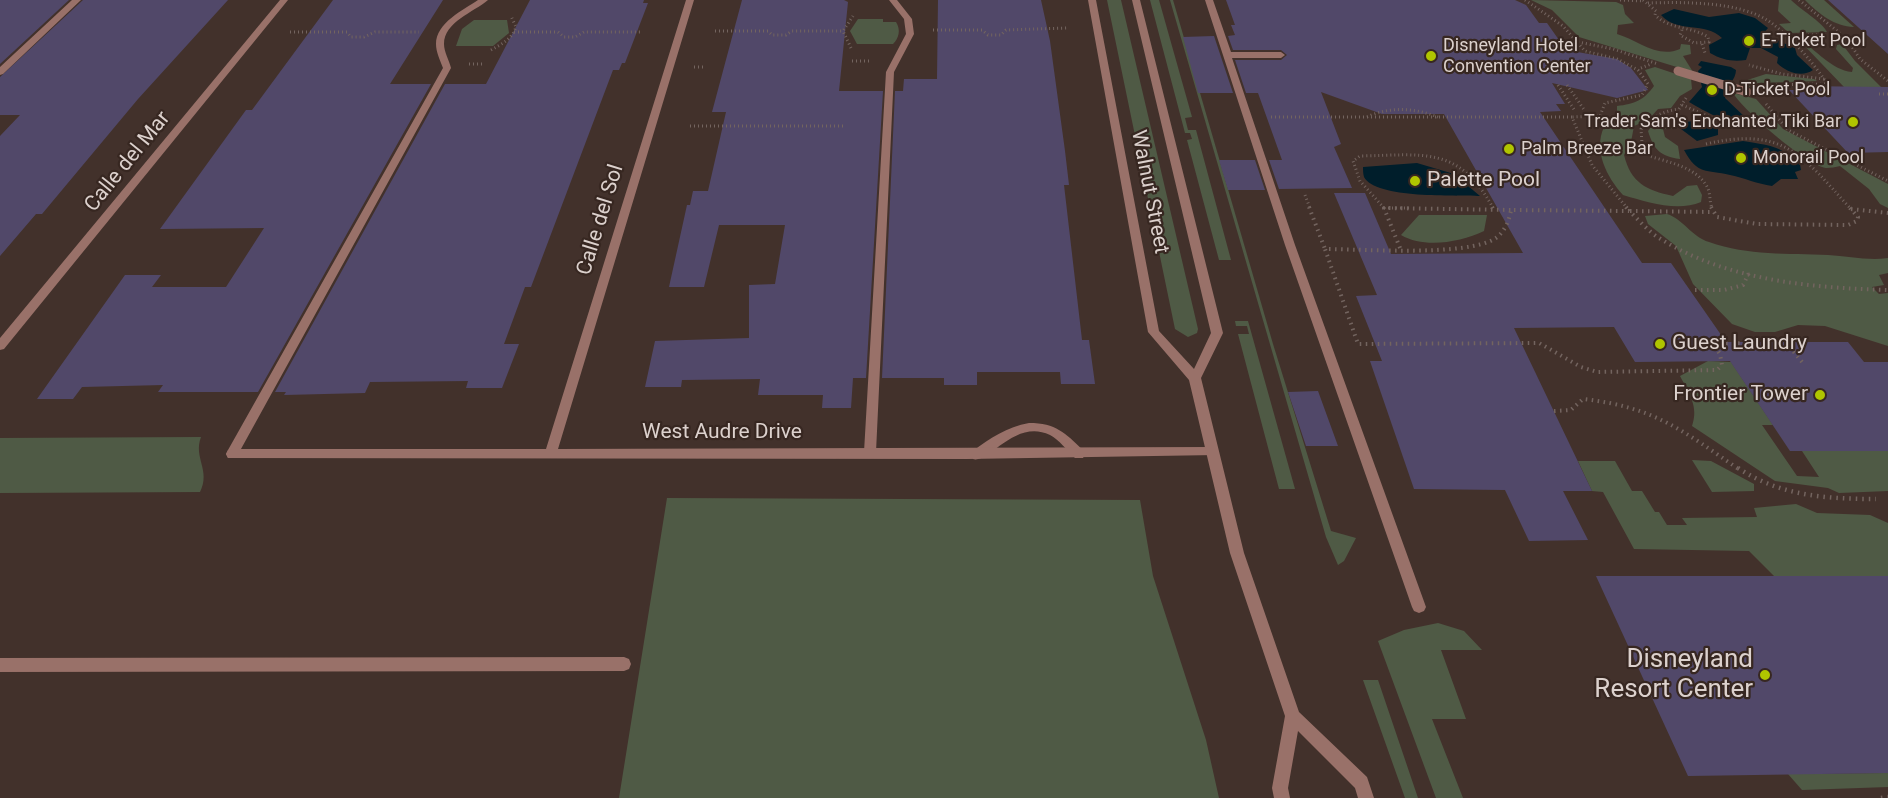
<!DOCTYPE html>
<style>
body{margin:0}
canvas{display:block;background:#42312b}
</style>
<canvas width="1888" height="798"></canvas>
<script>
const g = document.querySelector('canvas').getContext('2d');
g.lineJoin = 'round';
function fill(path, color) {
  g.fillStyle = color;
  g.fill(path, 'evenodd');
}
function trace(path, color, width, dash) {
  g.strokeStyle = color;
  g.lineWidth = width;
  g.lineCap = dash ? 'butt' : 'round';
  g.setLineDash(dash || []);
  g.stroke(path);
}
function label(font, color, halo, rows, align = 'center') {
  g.font = font + ' Roboto,sans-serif';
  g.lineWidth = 4.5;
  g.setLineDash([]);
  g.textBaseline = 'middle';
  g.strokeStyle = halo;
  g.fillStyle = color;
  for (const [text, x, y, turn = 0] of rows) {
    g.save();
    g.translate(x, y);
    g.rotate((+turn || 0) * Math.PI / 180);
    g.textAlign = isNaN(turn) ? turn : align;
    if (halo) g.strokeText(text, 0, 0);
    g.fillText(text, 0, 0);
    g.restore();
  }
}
fill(new Path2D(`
 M1107,0H1121L1198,329L1197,333L1188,337L1175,329Z
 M1150,0H1159L1192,117L1185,118L1188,130H1196L1231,260H1219L1187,140L1192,139L1190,133H1185Z
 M1170,0H1173L1273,344L1331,531L1356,538L1344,561L1338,565L1326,537Z
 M1531,0L1616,2L1623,5L1625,14L1634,23L1618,25L1617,34C1638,40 1657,59 1680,49L1681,44L1690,45L1691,54L1683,56L1693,72L1579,37L1552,10Z
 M1779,0H1791C1800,9 1822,22 1827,32L1789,33L1779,24L1791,23L1778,11Z
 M1805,0H1824L1854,27C1835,27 1818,13 1805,0Z
 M858,19H883V22H896C901,30 899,38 893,44H857L850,31Z
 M474,20H507L509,33L493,46H456L462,29Z
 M1798,39C1816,49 1831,70 1852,72L1853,68L1836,49L1837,45L1842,44L1855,61L1882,88L1876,92L1871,87H1844Z
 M1655,67L1691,79L1692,89L1680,96L1671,108L1658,109L1648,120L1634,126L1631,142L1624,155C1631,183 1646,190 1673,196L1687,186L1697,185L1702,195L1701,202C1677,212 1647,202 1623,195C1607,177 1593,151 1604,127L1617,119V106C1635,104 1644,100 1654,86L1645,70Z
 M1766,74L1814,79L1817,81L1758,83L1751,85L1748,89L1739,87L1741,82Z
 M1733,93L1756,99L1783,129L1888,184V208L1880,204L1869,189L1840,166C1836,167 1830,168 1826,168C1805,164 1744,111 1733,93Z
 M1662,114L1661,122L1677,128L1663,129L1665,137L1678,146L1680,159C1660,156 1654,150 1648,131Z
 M1667,214C1683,219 1692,237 1709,242C1749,256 1787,253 1828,255C1848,256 1868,261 1888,258V273L1879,275L1884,285L1872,287L1879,294L1888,293V346L1825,326L1798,325L1775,332H1755L1732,324L1693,284L1676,246L1648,224L1645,216Z
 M1419,215H1487L1484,231C1460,242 1425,249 1401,235Z
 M1235,321H1248L1295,489H1279L1238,334H1249L1247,326H1236Z
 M1708,361L1731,362L1773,425H1762L1797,476L1819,477L1802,451H1888V491L1839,493L1828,488L1775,481L1692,426C1699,407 1689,393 1680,376Z
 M201,437C193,458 211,470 200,492L0,493V438Z
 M1692,460L1711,461L1754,484V491L1712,492Z
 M1578,461H1615L1632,491H1642L1655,512H1659L1667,525H1687L1682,518L1757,517L1754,508L1796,504L1817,513L1870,515L1888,523V576L1775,577L1749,551L1634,549L1603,492L1592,491Z
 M667,498L1140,500L1153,576L1206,740L1219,798H619Z
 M1438,623L1464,631L1482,650H1441L1466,719H1432L1463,798H1436L1378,641L1404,630Z
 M1363,680H1378L1418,798H1405Z
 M1888,773V787L1802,790L1788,774Z`), '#4f5a45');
fill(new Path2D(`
 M1674,9L1709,17L1739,13L1755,18L1768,28L1763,34L1795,48L1797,55L1813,70C1802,78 1786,72 1777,63L1778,57L1761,48H1750L1746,60C1733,62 1722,60 1710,53L1709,45L1722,38C1705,21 1678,34 1661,15Z
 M1701,61L1731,67L1736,70C1736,80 1726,86 1725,98L1747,119C1732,128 1703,110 1689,102L1702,87L1698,71L1702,67L1698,65Z
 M1706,120L1718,128V135L1697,141L1673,123Z
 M1743,141C1771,146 1777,144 1800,164L1801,170L1795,172L1798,179H1781L1772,186C1757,184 1745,178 1730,175C1706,169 1698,176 1684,150Z
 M1417,163L1454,174L1480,196C1457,195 1375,199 1364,177C1363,174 1363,170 1363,167Z`), '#001e2b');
fill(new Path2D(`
 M0,0H69L0,64Z
 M83,0H228L138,99L42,214H36L0,256V136L20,115H0V77Z
 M333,0H443L390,84H431L258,392H158L163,385L82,387L73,399H37L125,275H161L152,287H226L264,228L160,229L246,110H252Z
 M530,0H644L643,3H648L625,63H622L619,70H613L531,287H525L504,344H519L502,388H466L468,381L370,382L365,393L284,395L286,392H275L445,84H486Z
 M742,0H844L848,2L839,91H883L866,378H853L851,408H822L823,395H758L760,379L682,380L681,387H645L655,341L749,338V285L775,284L785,225H719L704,287H669L687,205H690L693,191H708L726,112H712Z
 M938,0H1041L1050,41L1065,151L1069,185H1064L1082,340H1089L1095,384H1061L1060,372H977V385H944V378H882L895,91H903L904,79H937Z
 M1226,0H1515L1526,5L1539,23H1547L1566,50L1617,59L1631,68L1648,90L1617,98L1552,83L1565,104H1556L1561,111L1540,112L1642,263H1671L1726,342H1848L1864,362H1888V451H1790L1730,361L1635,362L1614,327L1514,328L1592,491H1563L1588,540L1529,541L1505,490L1414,489L1370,361H1382L1356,296L1377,295L1334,193H1365L1391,254L1523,253L1444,114H1382L1321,92L1341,144L1334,147L1352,188L1279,189L1269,160H1282L1258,93H1246L1235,60H1281L1287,55L1281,50H1233L1228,36L1235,35L1231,25H1235Z
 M1828,0H1888V54Z
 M1214,36L1233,93H1198L1183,37Z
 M1797,86L1888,87V152L1848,153L1789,90H1802Z
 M1219,160H1255L1265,190H1228Z
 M1318,391L1338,446H1306L1288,392Z
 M1596,576H1888V773L1688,776Z`), '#514869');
trace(new Path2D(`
 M1525,0L1563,26L1585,51L1617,59L1638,70L1648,84L1642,95L1605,103L1600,116L1572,117
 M1620,0L1644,1
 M1643,0L1656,11L1655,15C1670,30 1691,26 1708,37L1709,42L1694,43L1680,35L1682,30
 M1799,0L1847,39L1860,59L1888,81
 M1648,3C1683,2 1740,1 1770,22C1790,36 1810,59 1824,79L1782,74L1749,65
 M933,30H982L988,35H1001L1006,30L1067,28
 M715,31H768L772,35H786L792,31H843
 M290,32H347L351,37H364L375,32H419
 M514,32H558L564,37H575L584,32H641
 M1804,35H1820
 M1788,38L1794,36
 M1578,42L1613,49L1658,64
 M1702,44L1705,53
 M851,48L843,31L853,16
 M491,50C502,44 512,39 516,27L511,16
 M852,61H869
 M469,64H484
 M694,67H704
 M1641,68L1651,64
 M1558,85L1575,111
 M1567,85L1585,111
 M1768,85L1829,84L1824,79
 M1879,94H1888
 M1686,98L1679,109C1663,111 1652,117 1641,129L1642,143L1649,156C1668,162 1695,167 1706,185C1711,192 1709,201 1712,208
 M1766,104L1788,130L1888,181
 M1682,105L1722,122L1750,126L1752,119L1749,116
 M1271,117H1572L1592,165L1627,208
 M1367,117C1390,106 1417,108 1440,118
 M690,126H844
 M1706,144C1783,126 1802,155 1850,208
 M1305,195L1310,208
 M1384,208L1360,181L1353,161L1360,156C1423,155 1459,145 1493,208
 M1384,208H1410`), '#73645f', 3, [1, 3]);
trace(new Path2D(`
 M1309,207L1325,249
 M1492,207L1493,209
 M1626,207L1629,211L1713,212
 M1711,207L1717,217L1757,224L1848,225L1857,221L1858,217L1849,207
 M1851,209L1888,213
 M1400,248L1384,208L1511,210
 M1695,290H1724L1743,285L1749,273
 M1802,362L1786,342L1713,344L1720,354L1722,365L1717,370L1597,372L1581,367L1539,343L1358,344L1325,249C1362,249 1468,257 1496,238C1505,231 1509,221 1511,210L1629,211C1638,219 1646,229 1656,236C1723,280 1810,288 1888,290
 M1554,411L1571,410L1583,399C1655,407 1683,431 1740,470`), '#73645f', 4, [1.5, 4.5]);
trace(new Path2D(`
 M1738,468C1780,496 1827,499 1876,499
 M1881,798L1888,797`), '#73645f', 4.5, [1.5, 5]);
fill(new Path2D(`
 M72,0H81L3,74L0,75V67Z
 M478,0H488C474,12 444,22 444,44C444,52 449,60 451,68L236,458H228L226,454L228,450L443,68C440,60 436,52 436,44C436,23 463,10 478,0Z
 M889,0H897L912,19L914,34L894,72L876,452L874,455H866L864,452L886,72L906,34L904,19Z
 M1205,0H1213L1231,52H1281L1285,55L1281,58H1232L1295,245L1426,607L1424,611L1419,613L1414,611L1412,607L1285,245Z
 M1029,423C1056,423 1065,433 1083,450L1085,454L1083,458H1075C1067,450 1059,440 1050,435C1015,418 989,464 973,459L971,455L973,451C990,438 1007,427 1029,423Z
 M624,657L629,659L631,664L629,669L624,671L0,672V658Z`), '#997169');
fill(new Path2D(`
 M280,0H288L4,349L0,350V338Z
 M686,0H694L558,449L1212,447L1216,449L1218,452L1216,455L967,459L228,458L226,454L228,450L232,449H546Z`), '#997169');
fill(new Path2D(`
 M1088,0H1096L1159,331L1194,369L1211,333L1132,0H1140L1223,333L1201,378L1244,553L1299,712L1367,777L1374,798H1358L1355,788L1298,731L1288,788L1290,798H1274L1272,788L1285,716L1230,553L1189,380L1148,332Z`), '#997169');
trace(new Path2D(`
 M1678,71L1747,92`), '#997169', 9);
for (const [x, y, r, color] of [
 [1749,41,6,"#b0c500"],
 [1431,56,6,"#b0c500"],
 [1712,90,6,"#b0c500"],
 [1853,122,6,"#b0c500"],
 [1509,149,6,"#b0c500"],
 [1741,158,6,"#b0c500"],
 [1415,181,6,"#b0c500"],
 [1660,344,6,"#b0c500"],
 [1820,395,6,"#b0c500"],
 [1765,675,6,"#b0c500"]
]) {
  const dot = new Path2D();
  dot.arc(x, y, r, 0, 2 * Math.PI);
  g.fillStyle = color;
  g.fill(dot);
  trace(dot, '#372721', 2);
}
label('18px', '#dcd1cd', '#372721', [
 ["E-Ticket Pool",1761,41],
 ["Disneyland Hotel",1443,46],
 ["Convention Center",1443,67],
 ["D-Ticket Pool",1724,90],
 ["Trader Sam's Enchanted Tiki Bar",1841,122,"right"],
 ["Palm Breeze Bar",1521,149],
 ["Monorail Pool",1753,158]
], 'left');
label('21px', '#dcd1cd', '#372721', [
 ["Calle del Mar",128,162,-51],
 ["Walnut Street",1149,192,79],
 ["Calle del Sol",601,220,-73],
 ["West Audre Drive",722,433]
]);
label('21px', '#dcd1cd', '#372721', [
 ["Palette Pool",1427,181],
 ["Guest Laundry",1672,344],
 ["Frontier Tower",1808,395,"right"]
], 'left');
label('26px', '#dcd1cd', '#372721', [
 ["Disneyland",1753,660],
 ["Resort Center",1753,690]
], 'right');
</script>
